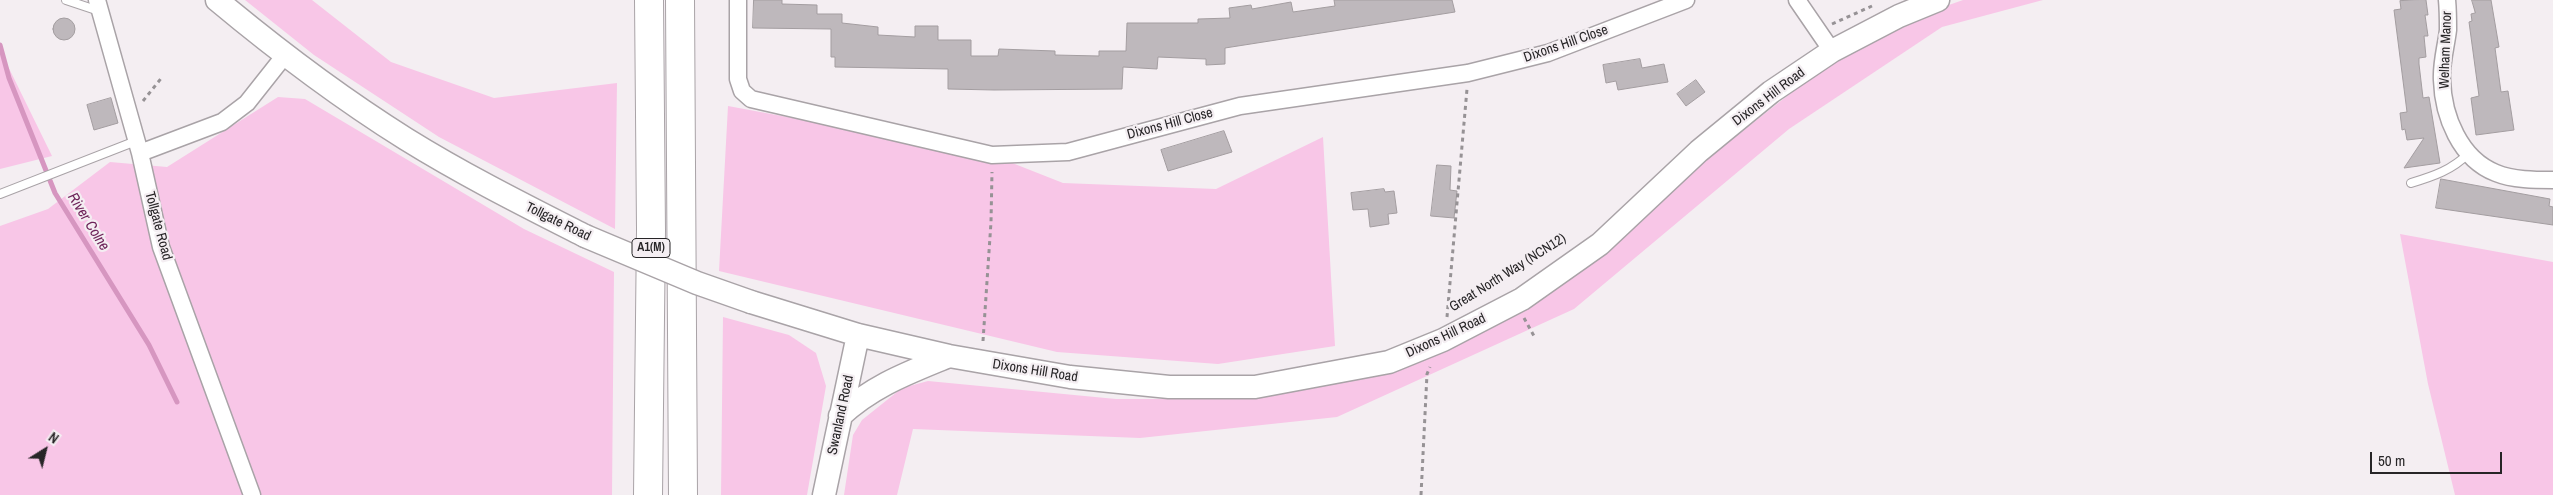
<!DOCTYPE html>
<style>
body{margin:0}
#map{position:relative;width:2553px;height:495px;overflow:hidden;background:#f4eef2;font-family:"Archivo Narrow",sans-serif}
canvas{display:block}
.north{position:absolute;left:20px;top:425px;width:50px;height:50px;-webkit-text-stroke:4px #f4eef2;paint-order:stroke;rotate:36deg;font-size:14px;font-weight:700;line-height:20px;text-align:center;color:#272527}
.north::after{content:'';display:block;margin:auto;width:18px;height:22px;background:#272527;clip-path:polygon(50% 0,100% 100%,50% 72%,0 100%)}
.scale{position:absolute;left:2370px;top:452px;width:132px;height:22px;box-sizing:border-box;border:2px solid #272527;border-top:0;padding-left:6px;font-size:15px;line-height:18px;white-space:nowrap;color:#272527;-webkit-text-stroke:4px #f4eef2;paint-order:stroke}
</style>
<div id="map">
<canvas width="2553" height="495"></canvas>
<div class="north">N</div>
<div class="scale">50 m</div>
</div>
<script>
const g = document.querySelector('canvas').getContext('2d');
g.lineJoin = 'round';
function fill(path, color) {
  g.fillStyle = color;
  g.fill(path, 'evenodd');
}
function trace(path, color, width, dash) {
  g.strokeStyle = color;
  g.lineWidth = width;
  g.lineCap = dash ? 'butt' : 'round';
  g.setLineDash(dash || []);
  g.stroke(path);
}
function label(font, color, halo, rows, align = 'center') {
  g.font = font + ' "Archivo Narrow",sans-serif';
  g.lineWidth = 4.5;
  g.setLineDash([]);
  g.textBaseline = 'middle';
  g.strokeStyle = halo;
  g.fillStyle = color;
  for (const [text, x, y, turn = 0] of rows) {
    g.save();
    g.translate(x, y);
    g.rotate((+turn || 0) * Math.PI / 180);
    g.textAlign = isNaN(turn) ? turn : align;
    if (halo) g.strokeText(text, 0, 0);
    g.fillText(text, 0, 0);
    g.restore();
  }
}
fill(new Path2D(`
 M245,0H312L391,62L494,98L617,83L615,229L439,137L314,55Z
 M1963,0H2043L1942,27L1789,129L1574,309L1337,417L1140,438L913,429L897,495H844L853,435L862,420L902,388L928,381L1116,399H1251L1421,360L1688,174L1829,63L1904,21Z
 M0,50L52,156L0,169Z
 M278,97L305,99L524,229L614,272L612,495H0V226L48,209L110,162L167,167Z
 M728,106L992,155L1063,183L1216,189L1323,137L1335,346L1218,364L1057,352L719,271Z
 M2400,234L2553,262V495H2455L2428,384Z
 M723,317L789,335L816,353L826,386L807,495H721Z`), '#f8c6e7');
trace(new Path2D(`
 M0,45L9,78L55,193L149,345L177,402`), '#d696c0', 5);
const building = new Path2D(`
 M754,0H782V4L817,5V14H842V23L878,27V35L915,37V26H938V40H971V56H998L999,49L1055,51V55L1099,56V51H1126L1127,23H1198V19L1230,18L1229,8L1251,5L1252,9L1291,2L1293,12L1335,6L1334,0H1452L1455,12L1225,48V64L1206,65V59L1158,57L1157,69L1123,67L1122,89L994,90L948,89V69L835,67V57H831V29L753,28Z
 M2426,0L2428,15H2425L2428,36H2424L2426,57L2419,58V64L2423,98L2429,97L2440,163L2404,168L2424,138L2407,140L2405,129L2402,130L2400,113L2407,112L2394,10L2401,9L2400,1Z
 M2472,0H2491L2499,47L2495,48L2501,92L2508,91L2514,130L2476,135L2471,98L2479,96L2469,22L2472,21L2471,14L2475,13Z
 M53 29a11 11 0 1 1 22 0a11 11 0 1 1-22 0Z
 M1640,59L1642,68L1664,64L1668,82L1618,90L1616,81L1606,83L1603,65Z
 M1696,80L1705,92L1686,106L1677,94Z
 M111,98L118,123L94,130L87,105Z
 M1224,131L1232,152L1168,171L1161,150Z
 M1437,165L1451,166L1450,190L1457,191L1454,218L1431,216Z
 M2441,179L2550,199L2549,206L2553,207V225L2436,208Z
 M1384,189L1385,192L1394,191L1397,213L1388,214L1389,224L1370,227L1368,209L1353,210L1351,193Z`);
fill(building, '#beb8bc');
trace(building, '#a39da0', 1);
const lane = new Path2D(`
 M66,0L99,11
 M2411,183C2434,176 2452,170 2469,153
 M0,194L136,141`);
const street = new Path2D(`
 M97,0L140,153L161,247L252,495
 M738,0V79L742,91L751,99L992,155L1068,152L1240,106L1468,73L1548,53L1686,0
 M1797,0L1832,51
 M2447,0C2448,10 2448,20 2448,30C2446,47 2441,63 2442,80C2443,116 2460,159 2496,173C2513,180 2535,180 2553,180
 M140,153L222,122L247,103L285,55`);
const secondary = new Path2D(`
 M217,0C277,50 339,97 406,139C464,175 524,205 585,236
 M751,302L858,335L949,356L1070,377L1169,387H1255L1389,362L1443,340L1522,299L1600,244L1699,151L1771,92L1832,51L1899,16L1938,0
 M840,416C874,385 908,373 949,356
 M824,495L858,335`);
const highway = new Path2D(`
 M680,0L683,495
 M648,495L651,230L649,0`);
trace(lane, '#a9a3a7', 10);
trace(street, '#a9a3a7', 19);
trace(secondary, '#a9a3a7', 25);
trace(highway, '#a9a3a7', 30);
trace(new Path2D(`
 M1832,24L1872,6
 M143,101L163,76
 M1447,317L1467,89
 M1524,318L1534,336
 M983,341L991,222L992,172
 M1421,495L1427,374L1430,367`), '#969295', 3, [4, 4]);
trace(lane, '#fff', 8);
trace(street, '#fff', 16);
trace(secondary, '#fff', 22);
trace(highway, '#fff', 28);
const secondaryBridge = new Path2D(`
 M585,236L697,283L751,302`);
trace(secondaryBridge, '#a9a3a7', 25, []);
trace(secondaryBridge, '#fff', 22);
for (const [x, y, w] of [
 [651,248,38]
]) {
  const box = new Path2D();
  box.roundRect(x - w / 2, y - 9.5, w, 19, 4);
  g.fillStyle = '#f4eef2';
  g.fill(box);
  trace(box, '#272527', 1);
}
label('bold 12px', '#272527', null, [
 ["A1(M)",651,248]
]);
label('14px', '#272527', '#f4eef2', [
 ["Dixons Hill Close",1566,44,-19],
 ["Welham Manor",2446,50,-88],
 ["Dixons Hill Road",1769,97,-37],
 ["Dixons Hill Close",1170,124,-15],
 ["Tollgate Road",558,222,26],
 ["Tollgate Road",158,226,75],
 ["Great North Way (NCN12)",1508,273,-32],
 ["Dixons Hill Road",1446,336,-25],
 ["Dixons Hill Road",1035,371,9],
 ["Swanland Road",841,415,-78]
]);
label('italic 15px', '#6e245a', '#f4eef2', [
 ["River Colne",88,222,58]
]);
</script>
